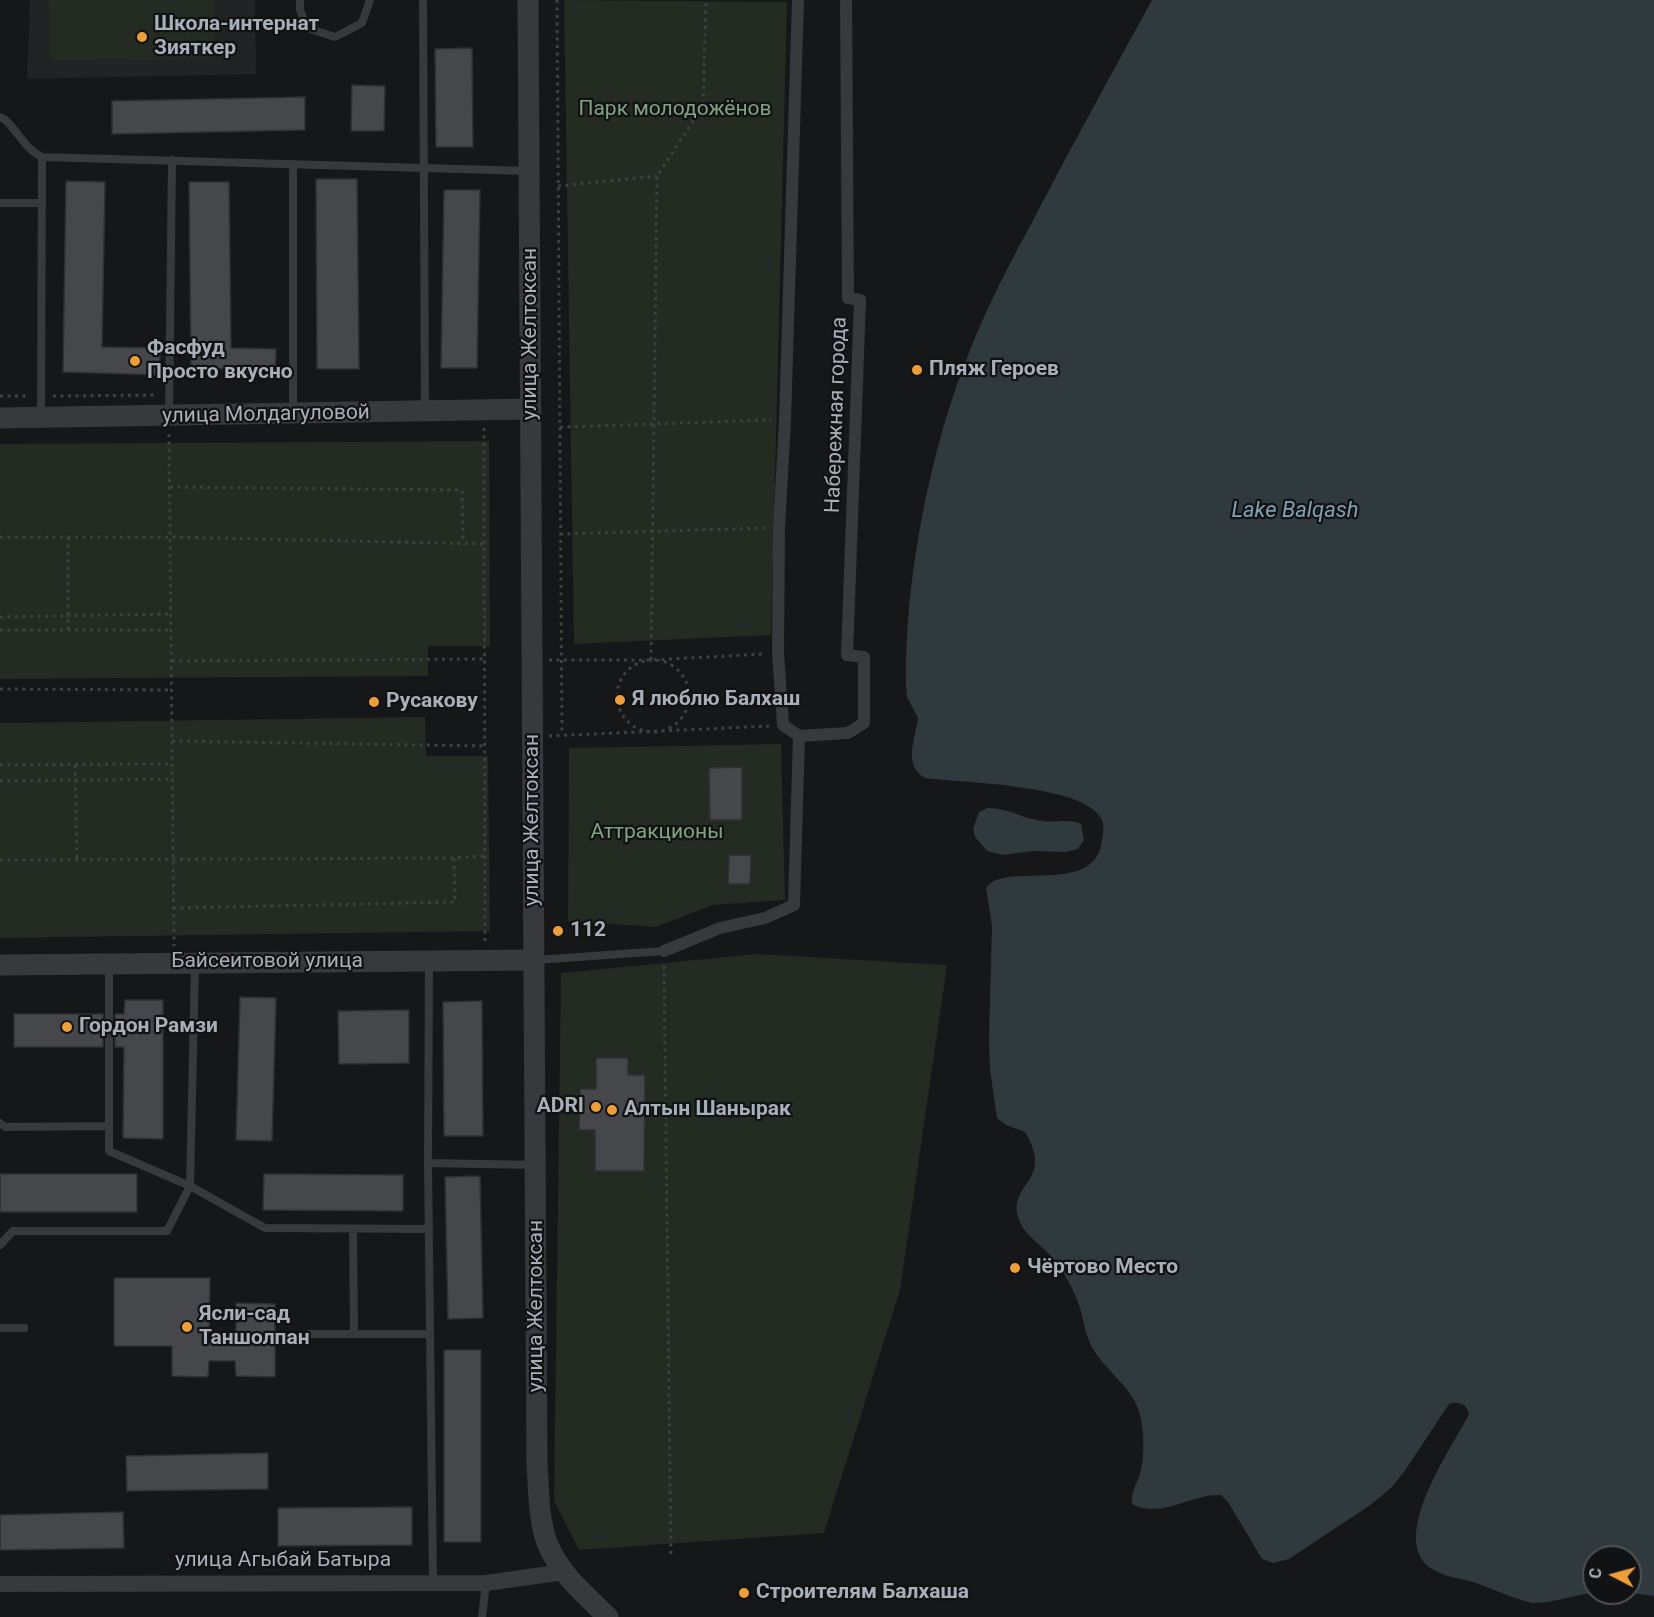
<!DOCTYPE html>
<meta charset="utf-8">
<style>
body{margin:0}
#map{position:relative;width:1654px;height:1617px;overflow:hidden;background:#161718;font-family:Roboto,sans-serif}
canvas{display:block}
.north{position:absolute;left:1582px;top:1545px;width:60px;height:60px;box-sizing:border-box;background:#111213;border:2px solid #4e5155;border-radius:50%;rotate:276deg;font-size:16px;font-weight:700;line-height:24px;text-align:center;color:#a9afb8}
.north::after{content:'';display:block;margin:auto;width:21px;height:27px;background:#ee9e39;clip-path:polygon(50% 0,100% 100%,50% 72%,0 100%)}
</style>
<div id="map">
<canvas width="1654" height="1617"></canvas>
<div class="north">С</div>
</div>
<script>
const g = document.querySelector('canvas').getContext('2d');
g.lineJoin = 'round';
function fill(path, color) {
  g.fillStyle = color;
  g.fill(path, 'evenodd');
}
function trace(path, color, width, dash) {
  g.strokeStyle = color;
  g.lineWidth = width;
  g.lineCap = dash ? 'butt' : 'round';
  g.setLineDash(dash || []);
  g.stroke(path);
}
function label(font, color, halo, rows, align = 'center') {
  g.font = font + ' Roboto,sans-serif';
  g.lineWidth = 4.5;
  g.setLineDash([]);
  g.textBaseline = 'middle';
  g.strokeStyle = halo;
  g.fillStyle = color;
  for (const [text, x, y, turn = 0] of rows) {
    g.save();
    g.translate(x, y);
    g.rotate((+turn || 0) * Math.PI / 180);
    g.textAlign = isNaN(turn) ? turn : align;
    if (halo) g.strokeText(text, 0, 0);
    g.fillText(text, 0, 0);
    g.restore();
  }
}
fill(new Path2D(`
 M30,0H255L256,74L27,79Z`), '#222325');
fill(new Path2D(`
 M49,0H214V59L50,60Z
 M564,0L787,2L771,635L574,644Z
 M489,441L490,646H428V676L0,679V444Z
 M425,717L426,756H488L490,931L0,938V723Z
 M781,744L785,900L713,905L656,927L568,921L569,748Z
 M757,954L947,965L900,1290L824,1533L579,1550L554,1501L561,973Z`), '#232b23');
fill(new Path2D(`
 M1152,0H1654V1596L1630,1593V1557H1594V1592L1548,1602L1532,1603C1512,1598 1495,1590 1476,1583C1461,1578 1442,1577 1429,1567C1389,1536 1453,1446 1469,1414C1466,1403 1459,1401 1449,1404L1404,1472L1391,1488L1369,1506L1289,1559L1273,1563L1262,1559L1228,1502L1221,1495C1191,1493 1161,1520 1132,1504C1130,1490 1140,1480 1142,1465C1144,1451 1144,1429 1140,1415C1134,1389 1107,1372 1093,1349C1085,1336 1084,1319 1079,1305C1074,1290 1065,1274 1055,1261C1043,1244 1020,1235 1017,1212C1013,1183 1053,1178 1025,1132L1006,1125L997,1118L990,1070L989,1037L992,926L986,888C1004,860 1096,898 1102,840C1103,833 1105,824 1101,818C1081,784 962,783 925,778C902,765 916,737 918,718L907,697L906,687C904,581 930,448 970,350C989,301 1015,254 1040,207C1076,138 1114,69 1152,0Z
 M988,808C1008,808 1024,819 1043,821C1057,823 1068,818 1081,824L1084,840L1078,849L1066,852L1033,851L1003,855L987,851L975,837L973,829L979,812Z`), '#2f393e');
const building = new Path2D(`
 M472,48L473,147H436L435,49Z
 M352,85L385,86L384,131H351Z
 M305,97V130L112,134V101Z
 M316,179H357L359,369H317Z
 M66,181L105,182L102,347L160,348V375L63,372Z
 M189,182H229L231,348L276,349L275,377L234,376V369H191Z
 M444,190H480L477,368H441Z
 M742,767V820H710L709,768Z
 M729,855H751L750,884H728Z
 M240,997L276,998L272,1141L236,1140Z
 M125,1000H163V1139L123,1138L124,1047H115V1014H124Z
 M482,1001L483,1136H444L443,1002Z
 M409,1010V1063L339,1064L338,1011Z
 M14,1014H103V1047H14Z
 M596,1058H628V1075H645L644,1171H595V1130H579L580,1089H596Z
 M0,1174H137V1212H0Z
 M264,1174L403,1175V1211L263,1210Z
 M480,1176L483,1318L448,1319L445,1177Z
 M114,1278H210L209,1340L236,1341V1303L275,1304V1377L236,1376L235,1361H209L208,1377L172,1376V1346H114Z
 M444,1350H481V1542H444Z
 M268,1453V1489L127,1491L126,1456Z
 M412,1507V1545L278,1546V1508Z
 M123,1512L124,1548L0,1550V1515Z`);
fill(building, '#45474b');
trace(building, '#303134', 1.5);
trace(new Path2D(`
 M557,0L562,735
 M558,186L657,176
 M0,396H28
 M53,396L157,395
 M560,427L771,420
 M484,428L485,944
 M169,434L174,946
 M170,487L462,490L463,543
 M560,534L765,528
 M0,537H170L484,544
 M0,617L170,614
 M0,630H171
 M68,630V537
 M617 696a36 36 0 1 1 72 0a36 36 0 1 1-72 0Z
 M549,660H651L764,654
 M651,660L657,176L703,106L706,0
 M172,661L485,659
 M0,689L171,690
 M549,736L770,726
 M172,741L485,746
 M0,765L172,764
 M75,765L77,859
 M0,781L172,779
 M0,860L454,858
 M173,908L455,902L454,858L485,856
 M664,966L671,1558`), '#3e4044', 3, [3, 4.5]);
trace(new Path2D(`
 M300,0V10L307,28L335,37L362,23L370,0
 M423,0L425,411
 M0,117C13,121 22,148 42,157
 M293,164V413
 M0,203H42
 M169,415L172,160
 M41,417L42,157L528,171
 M536,960L664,951
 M195,965L190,1186L265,1228L429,1229
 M0,1123L5,1127L108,1126
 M428,1163L429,963
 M353,1229L354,1334
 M0,1245L13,1231H167L190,1186L109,1151V964
 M0,1328H24
 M309,1334H430
 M433,1584L428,1163L535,1165
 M482,1617L486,1583`), '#38393d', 8);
trace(new Path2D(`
 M798,0L785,420L779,528L778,653L783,725L799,736L848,733L864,723V657L847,655L860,300L848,298L846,0
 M664,951L720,928L765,918L794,905L799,736`), '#38393d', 12);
trace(new Path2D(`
 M0,1584L486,1583L564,1572`), '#38393d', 16);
trace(new Path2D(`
 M528,0L537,1465C539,1491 538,1520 548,1545C560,1574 586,1596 608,1617
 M0,418L531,409
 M0,965L533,960`), '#38393d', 21);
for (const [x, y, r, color] of [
 [142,37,6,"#ee9e39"],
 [135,361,6,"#ee9e39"],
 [917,370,6,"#ee9e39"],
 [620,700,6,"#ee9e39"],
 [374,702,6,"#ee9e39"],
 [558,931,6,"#ee9e39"],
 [67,1027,6,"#ee9e39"],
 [596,1107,6,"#ee9e39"],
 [612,1110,6,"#ee9e39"],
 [1015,1268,6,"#ee9e39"],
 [187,1327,6,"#ee9e39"],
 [744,1593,6,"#ee9e39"]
]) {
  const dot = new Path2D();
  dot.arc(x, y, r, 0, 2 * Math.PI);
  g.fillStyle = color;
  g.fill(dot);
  trace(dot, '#111213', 2);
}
label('bold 21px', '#a9afb8', '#111213', [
 ["Школа-интернат",154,25],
 ["Зияткер",154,49],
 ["Фасфуд",147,349],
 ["Просто вкусно",147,373],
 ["Пляж Героев",929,370],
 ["Я люблю Балхаш",632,700],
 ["Русакову",386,702],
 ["112",570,931],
 ["Гордон Рамзи",79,1027],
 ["ADRI",584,1107,"right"],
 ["Алтын Шанырак",624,1110],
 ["Чёртово Место",1027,1268],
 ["Ясли-сад",199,1315],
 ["Таншолпан",199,1339],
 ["Строителям Балхаша",756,1593]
], 'left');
label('21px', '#82a380', '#111213', [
 ["Парк молодожёнов",675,110],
 ["Аттракционы",657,833]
]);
label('21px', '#a9afb8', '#111213', [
 ["улица Желтоксан",531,334,-90],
 ["улица Молдагуловой",266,415,-1],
 ["Набережная города",837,415,-88],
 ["улица Желтоксан",533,820,-90],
 ["Байсеитовой улица",267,962],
 ["улица Желтоксан",537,1306,-90],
 ["улица Агыбай Батыра",283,1561]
]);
label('italic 22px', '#81a0b2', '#111213', [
 ["Lake Balqash",1295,511]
]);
</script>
